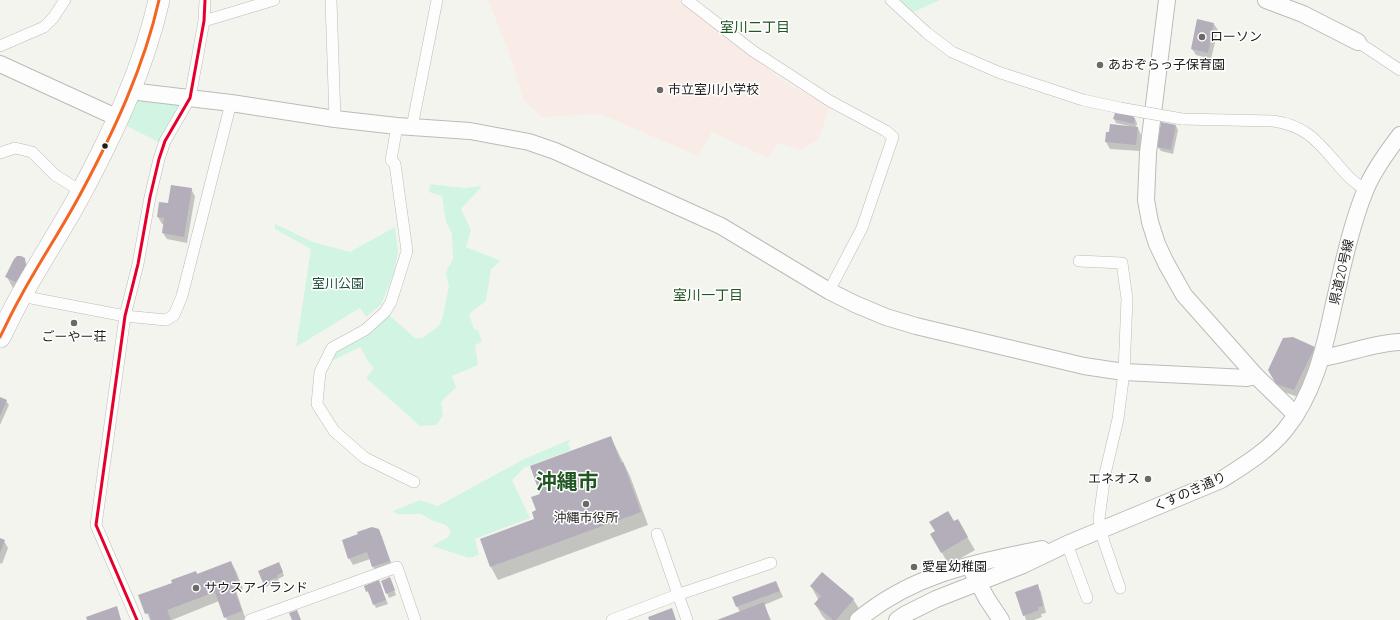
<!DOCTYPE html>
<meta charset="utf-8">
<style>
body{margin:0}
canvas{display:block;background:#f4f4ef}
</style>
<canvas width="1400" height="620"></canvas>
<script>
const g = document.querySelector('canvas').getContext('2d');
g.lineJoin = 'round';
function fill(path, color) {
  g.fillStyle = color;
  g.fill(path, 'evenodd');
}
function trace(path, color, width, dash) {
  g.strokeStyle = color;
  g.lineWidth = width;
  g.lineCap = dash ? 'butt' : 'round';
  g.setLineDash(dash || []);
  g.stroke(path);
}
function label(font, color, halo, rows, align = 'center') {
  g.font = font + ' Quicksand,"Noto Sans JP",sans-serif';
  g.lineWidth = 3;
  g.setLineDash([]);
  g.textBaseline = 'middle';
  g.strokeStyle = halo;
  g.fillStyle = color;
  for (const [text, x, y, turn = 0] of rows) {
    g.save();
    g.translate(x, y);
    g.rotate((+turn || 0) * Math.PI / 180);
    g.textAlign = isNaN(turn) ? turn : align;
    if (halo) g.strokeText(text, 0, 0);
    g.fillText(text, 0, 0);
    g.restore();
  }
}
fill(new Path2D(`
 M488,0H683L753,55L780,79L830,107L818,140L800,150L779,143L768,158L712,132L698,156L600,114L542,117L524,100L508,50Z`), '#f9ebe5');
fill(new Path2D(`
 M891,0H940L907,15Z
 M130,91L190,98L164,145L117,121Z
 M430,184L464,188L482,186L461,209L471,230L466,247L501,261L491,269L486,301L469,314L474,329L478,330L482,342L475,345L478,365L452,376L456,387L441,402L443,415L437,425L420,426L366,378L374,368L369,363L360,347L328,363L334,351L387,313L415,338H422L439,326L443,316L449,285L446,275L447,270L453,259L452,234L446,222L442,196L429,192Z
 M275,224L313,242L350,252L395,227L398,251L394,274L381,305L366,317L360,308L296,347L311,249L275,229Z
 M571,439L568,444L571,450L524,468L512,480L530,518L475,539L479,555L469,558L432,546L448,537L451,531L446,525L431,520L421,514H397L393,511L420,500L438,506L522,460Z`), '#d2f5e3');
fill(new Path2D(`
 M1214,24L1218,30L1211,59L1196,55L1192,49Z
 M1132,113L1137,123L1136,128H1138L1141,135L1140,151L1110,149L1106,142L1129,127V126L1116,123L1114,119Z
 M1176,126L1178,130L1173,154L1161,151L1158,147Z
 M191,189L195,196L187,243L167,239L163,233L164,224H162L158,217L168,204Z
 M24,259L32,273L14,290L7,277Z
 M1314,348L1318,354L1298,397L1281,391L1269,370Z
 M0,398L6,401L9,405L0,425Z
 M611,438L630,476L648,525L498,580L491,567L481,539L535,520L541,495Z
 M957,520L975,550L949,565L931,534Z
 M378,530L382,537L393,568L376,574L370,559L353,565L349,558Z
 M0,539L4,541L8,548L2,564L0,563Z
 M231,562L236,571L243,589L236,591L246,620H227L219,601L172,620H150L140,596L173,584L196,572L198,575Z
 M281,568L284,576L278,579L279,581L266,587L264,582Z
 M378,581L388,604L376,608L365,586Z
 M382,581H391L396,595L389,598Z
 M776,582L783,597L764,605L771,620H720L740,612L733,598Z
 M1037,585L1041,592L1046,613L1041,614L1042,617L1034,620H1026L1017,593Z
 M811,586L853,599L861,612L854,620H826L823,617L815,604L818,599Z`), '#0003');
fill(new Path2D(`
 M1197,19L1214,23L1208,53L1191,49Z
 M1116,110L1133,112V118H1135L1134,124L1113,119Z
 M1161,122L1176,125L1171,150L1157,147Z
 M1110,124L1138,127L1136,145L1105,142L1106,132H1109Z
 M171,185L192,188L184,237L162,233L164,218L157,217L159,202L168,203Z
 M17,256H21L25,258L26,267L18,283L5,277L14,259Z
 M1293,337L1315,347L1294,390L1276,384L1268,370L1283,338Z
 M0,397L7,400L0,416Z
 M611,436L621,463L623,462L641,512L490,567L480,539L534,519L532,512L536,510L531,497L540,494L530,466Z
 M948,511L954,521L958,519L968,537L941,553L930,534L935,531L929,522Z
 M372,527L379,529L390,561L372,567L367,552L348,559L342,540L358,534L357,532Z
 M0,538L5,540L0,553Z
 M231,561L238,580L232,582L242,611L224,618L215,592L167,610L171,620H151L149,613L145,614L138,595L172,583L171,580L196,571L197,574Z
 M279,562L283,572L277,575L278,577L263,583L258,571Z
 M822,572L854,599L836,620H833L814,604L821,596L810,586Z
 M390,577L395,590L386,594L381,581Z
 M379,580L386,600L373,605L368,591L366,592L364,586Z
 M776,581L780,591L736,607L732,597Z
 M1038,584L1043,606L1038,607L1039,610L1023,616L1015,592Z
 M764,602L770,620H717Z
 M117,606L121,620H87L86,617Z
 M672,608L676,620H649L648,617Z
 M297,610L301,620H292L289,613Z`), '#b3aeba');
const street = new Path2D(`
 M331,0L335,119
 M687,0L753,51L830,101L886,131L893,137L862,228L829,291
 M891,0L927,33L952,52L998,72L1083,100L1120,108
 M204,21L274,0
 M1358,42L1400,70
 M0,46L44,27L53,18L65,0
 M1182,119L1273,121C1311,126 1322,148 1346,174C1351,180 1359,185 1365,190
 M397,126L391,160L395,164L407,251L391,302L385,312L365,330L332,348L320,372L317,404L334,431L365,458L414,482
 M412,127L437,0
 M0,153L15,148L32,152L55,175L82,192
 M1079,261L1122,263L1127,299L1124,372L1118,419L1105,474L1099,519L1104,542L1120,588
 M21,296L125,316L166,320L174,315L182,296L231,103
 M657,534L687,620
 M1067,544L1087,598
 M137,620L96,525L125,316L138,264L150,197L159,159L165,141L190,98L204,21L205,0
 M250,620L397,567L415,620
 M612,620L677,595L771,563`);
const secondary = new Path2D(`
 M1167,0L1148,153L1146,200L1150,222L1157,244L1166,263L1184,295L1256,376L1296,415
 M1266,0L1303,14L1358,42
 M0,64L118,118
 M130,91L231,103L335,119L397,126L470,131L529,142L555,151L721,226L829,291L855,304L886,317L916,326L1084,366L1124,372L1247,378L1256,376
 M1322,358C1348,354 1373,343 1400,342
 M973,573L987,599L1001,620
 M858,620C913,574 974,563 1042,549
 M897,620L906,614L936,599L1023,565L1067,544L1221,480C1243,466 1268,451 1285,430C1313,396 1324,351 1333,308C1342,269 1350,229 1365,191C1373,171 1387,152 1400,135`);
const highway = new Path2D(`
 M0,337C7,323 13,310 21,296C40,261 63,227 82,191C114,131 144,67 159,0`);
trace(street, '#bbbbb7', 12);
trace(secondary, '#bbbbb7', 18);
trace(highway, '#bbbbb7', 22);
trace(street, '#fdfdfd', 11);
trace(secondary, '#fdfdfd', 16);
trace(highway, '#fdfdfd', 21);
const streetBridge = new Path2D(`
 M1120,108L1182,119`);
trace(streetBridge, '#bbbbb7', 12, []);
trace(streetBridge, '#fdfdfd', 11);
trace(new Path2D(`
 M0,337C7,323 13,310 21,296C40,261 63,227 82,191C114,131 144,67 159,0`), '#f26522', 3);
trace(new Path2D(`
 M137,620L96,525L125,316L138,264L150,197L159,159L165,141L190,98L204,21L205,0`), '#e4002b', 3);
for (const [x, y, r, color] of [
 [1202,37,4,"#6a6966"],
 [1100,65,4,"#6a6966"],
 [660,90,4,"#6a6966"],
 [105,146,3.5,"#1f1e1c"],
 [74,323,4,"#6a6966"],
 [1148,479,4,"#6a6966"],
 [586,504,4,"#6a6966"],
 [914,567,4,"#6a6966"],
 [196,588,4,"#6a6966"]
]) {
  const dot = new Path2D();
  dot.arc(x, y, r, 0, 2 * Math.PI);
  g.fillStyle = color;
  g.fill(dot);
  trace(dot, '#fff', 1.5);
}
label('13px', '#1f1e1c', '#fff', [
 ["ローソン",1210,37],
 ["あおぞらっ子保育園",1108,65],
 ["市立室川小学校",668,90],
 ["ごーやー荘",74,337,"center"],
 ["エネオス",1140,479,"right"],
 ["沖縄市役所",586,518,"center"],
 ["愛星幼稚園",922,567],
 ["サウスアイランド",204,588]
], 'left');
label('13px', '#1f1e1c', '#fff', [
 ["県道20号線",1342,272,-77],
 ["くすのき通り",1190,492,-24]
]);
label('13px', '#214d3b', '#fff', [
 ["室川公園",338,284]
]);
label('14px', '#205622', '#fff', [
 ["室川二丁目",755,28],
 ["室川一丁目",708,296]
]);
label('bold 21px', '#205622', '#fff', [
 ["沖縄市",567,483]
]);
</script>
